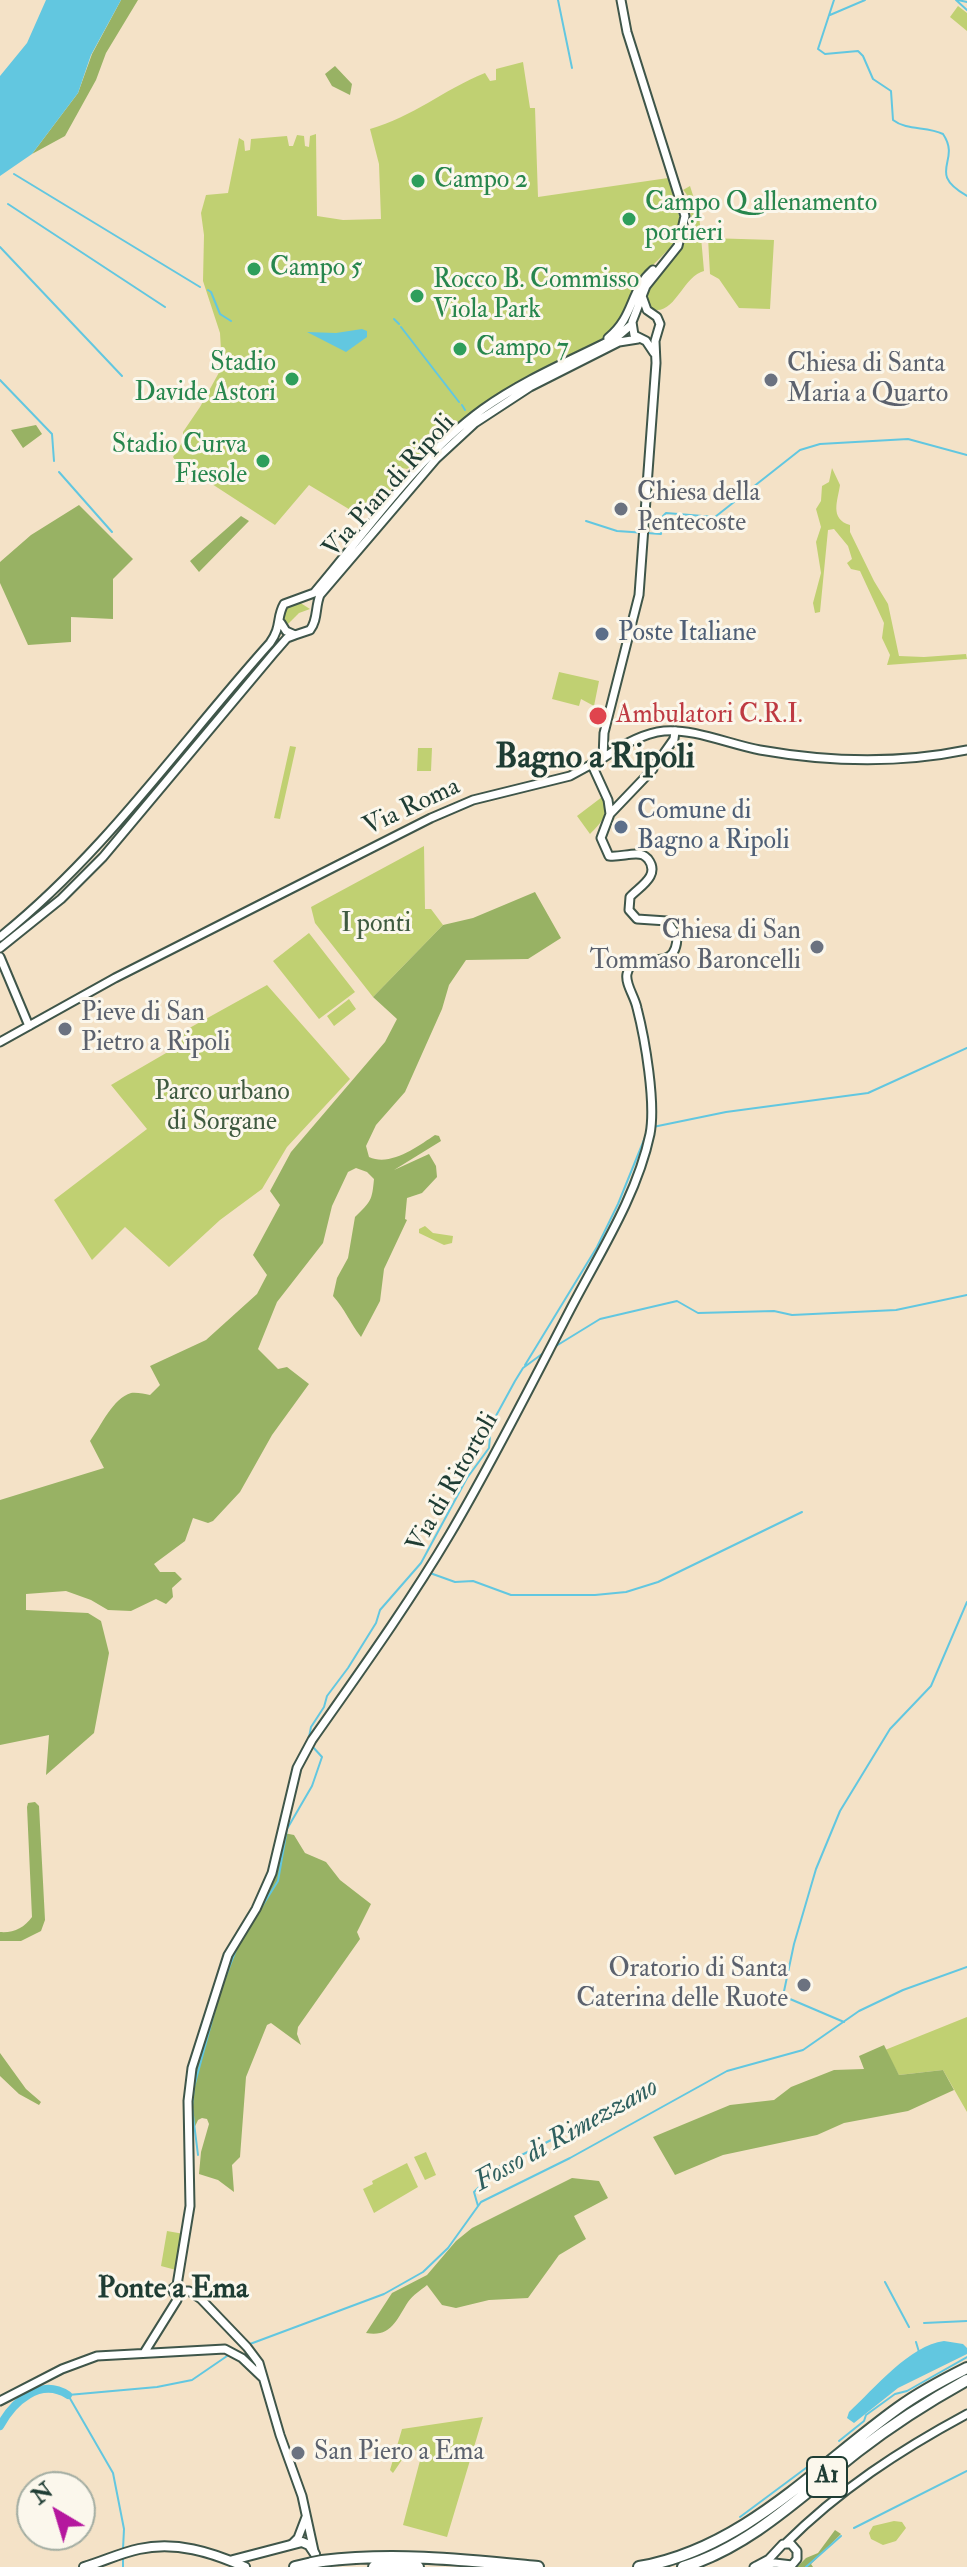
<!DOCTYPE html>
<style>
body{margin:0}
#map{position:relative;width:967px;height:2567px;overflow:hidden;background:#f4e2c7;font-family:"IM FELL Double Pica",serif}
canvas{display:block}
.north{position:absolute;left:16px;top:2471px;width:80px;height:80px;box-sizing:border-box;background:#fbf7ec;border:2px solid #a3ada2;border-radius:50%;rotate:322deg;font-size:22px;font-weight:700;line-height:32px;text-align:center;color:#1f3d34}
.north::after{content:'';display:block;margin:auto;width:28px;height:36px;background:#b5179e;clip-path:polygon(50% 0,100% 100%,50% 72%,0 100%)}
</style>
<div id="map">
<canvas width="967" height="2567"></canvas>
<div class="north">N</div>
</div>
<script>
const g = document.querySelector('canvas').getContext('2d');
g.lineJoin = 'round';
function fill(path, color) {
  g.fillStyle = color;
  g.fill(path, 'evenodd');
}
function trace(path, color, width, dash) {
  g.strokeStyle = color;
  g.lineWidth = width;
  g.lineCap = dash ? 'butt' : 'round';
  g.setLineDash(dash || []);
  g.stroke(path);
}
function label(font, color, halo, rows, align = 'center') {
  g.font = font + ' "IM FELL Double Pica",serif';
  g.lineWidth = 6;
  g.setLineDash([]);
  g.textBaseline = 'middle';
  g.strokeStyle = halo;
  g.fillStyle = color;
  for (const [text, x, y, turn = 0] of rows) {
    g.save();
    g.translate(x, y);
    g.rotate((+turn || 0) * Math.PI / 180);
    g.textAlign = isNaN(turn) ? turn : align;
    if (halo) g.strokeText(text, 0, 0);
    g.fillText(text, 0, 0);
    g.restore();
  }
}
fill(new Path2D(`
 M958,6L967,13V31L950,17Z
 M523,62L530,108H535L538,197L668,178L680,219L675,243L639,279L626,312L609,335L518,383L407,469L397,467L394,485L384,498L379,497L372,502L362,517L309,485L275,525L175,460L173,457L183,441V432L200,407L222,367L220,333L203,281L204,235L201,213L206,195L228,193L239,138L244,141L245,151L250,150L251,139L287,136L289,146H293L297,135L304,136L305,146L309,147L310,136L316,134L317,216L343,220L381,219L379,164L370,129C413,117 443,90 485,73L490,81L496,80V69Z
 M690,186L699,214L704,271C682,276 674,320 649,308C638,278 684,257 691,226C692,220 690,213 689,207C688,198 689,196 683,190Z
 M708,238L774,240L770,309L739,308L719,279L710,274Z
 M832,468L840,485C838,500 829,519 850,525V532L874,581L888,604L899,656L924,657L966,654L967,659L887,665L890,655L882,638L884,623L860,571L851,569L847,563L852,559L848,546L834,529L828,530L820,612L815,613L813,603L821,573L816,542L821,527L816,509L821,501L822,486L829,482Z
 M299,602L310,609L299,613L286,626C279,613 287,605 299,602Z
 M559,672L599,681L594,706L581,699L579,706L552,699Z
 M290,746L296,747L280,819L274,818Z
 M418,748H432L431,771H417Z
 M602,797C610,814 602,822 590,834L577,816Z
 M424,846L425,909H431L443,925L373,997L315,923L311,907Z
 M309,933L355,992L319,1019L273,961Z
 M267,985L350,1079L287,1147L262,1189L220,1220L169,1267L125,1227L92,1260L54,1200L147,1129L111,1085L173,1049L184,1031Z
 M349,999L356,1009L334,1026L327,1016Z
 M425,1226L433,1233L453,1236L452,1243L444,1245L419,1233V1229Z
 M967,2017V2112L943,2070L899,2075L885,2050Z
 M426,2152L436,2175L425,2180L414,2157Z
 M407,2163L418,2187L374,2213L363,2189L373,2184L372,2181Z
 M167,2231L184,2234L176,2270L161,2266Z
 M483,2417L447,2537L403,2525L422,2453L410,2448L393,2473L390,2470L402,2429Z
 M894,2521L902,2522L906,2528L896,2541L883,2545L871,2539L869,2533L873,2526Z`), '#c0d072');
fill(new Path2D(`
 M121,0H138L106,53L96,80L65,136L32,154L78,93L92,54Z
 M335,66L352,84L350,95L332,86L325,74Z
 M36,425L42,434L23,448L11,430Z
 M79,505L133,559L113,579V619L71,617V642L28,645L0,583V562L31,535Z
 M241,516L249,521L199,572L190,561Z
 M535,892L561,938L528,959L466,960L449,985L442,1009L405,1092L376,1125L366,1146L369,1157C391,1167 418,1146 435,1135L439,1136L441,1141L394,1170L429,1154L436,1166L437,1177L422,1193L407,1198L405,1219L407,1220L384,1269L380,1301L361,1337C350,1323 345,1309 333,1296L337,1278L348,1258L355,1217C371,1201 372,1201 374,1179L367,1172L356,1168L348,1172L332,1206L323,1243L277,1302L258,1349L278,1369L287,1367L309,1384L272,1435L240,1492L213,1521L208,1523L193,1518L185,1541L154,1564L160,1572H175L182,1579L172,1588L173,1597L166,1604L156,1599L131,1611L108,1610L91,1600L66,1591L26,1594V1610L88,1613L101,1621L109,1653L94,1733L46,1775L49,1735L0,1745V1500L104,1468L90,1441C101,1426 113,1398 131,1393C136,1392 145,1394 150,1395L160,1385L150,1366L206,1340L257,1294L267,1275L253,1255L280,1205L270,1191L291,1152L385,1042L397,1019L373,997L443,925L473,918Z
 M35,1802L39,1806L45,1920L41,1931L21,1941H0V1932C14,1933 24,1928 32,1917L27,1807L28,1803Z
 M284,1833L294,1835L305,1853L326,1862L340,1880L371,1904L357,1932L360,1939L298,2027L297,2034L301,2045L271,2023L267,2025L246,2077L240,2157L232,2165L234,2192L218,2180L199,2174L201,2152L209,2124L207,2119L202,2118L198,2120L192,2133L191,2101L194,2077L214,2007L230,1958L276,1874Z
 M884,2045L899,2075L943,2070L954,2090L908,2111L844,2123L817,2135L723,2155L675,2175L653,2137L730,2105L774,2100L791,2087L834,2070L864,2069L859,2056Z
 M0,2053L26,2089L41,2102L39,2105L19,2094L0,2076Z
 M572,2178L599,2181L608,2198L574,2216L586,2239L559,2255L528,2298L489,2300L456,2308L442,2305L427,2285C421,2290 413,2295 408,2302C397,2319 391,2338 366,2333L392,2293L427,2275L456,2241L472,2228Z
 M835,2530L841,2534L811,2564L813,2567H797L806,2558L818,2553Z`), '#98b264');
fill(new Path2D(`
 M46,0H121L91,55L78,93L32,154L0,176V76L27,43Z
 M362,329L367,331V337L346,352L307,332L336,333Z
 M944,2341L963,2344L967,2348V2354L898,2388L854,2423L847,2418L849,2412C875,2388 910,2345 944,2341Z`), '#62c7e0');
trace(new Path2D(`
 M558,0L572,68
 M834,0L818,49L825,54L858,51L863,56L873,79L891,91L893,120C907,131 927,126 943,134C962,162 925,172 967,196
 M956,0L967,10
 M958,0L967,2
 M830,15L865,0
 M14,174L200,287
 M8,204L165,307
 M0,247L122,376
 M208,290L211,292L220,314L231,321
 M394,319L399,324
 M401,327L459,402
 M0,380L52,434L54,461
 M462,405L465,410
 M59,472L112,532
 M586,521L617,531L661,534L663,516L666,513L715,517L800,450L820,444L908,439L967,455
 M653,1127L726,1112L868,1093L967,1048
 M556,1346L600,1319L677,1301L698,1313L774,1311L792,1315L896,1310L967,1295
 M525,1365L597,1247L618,1204L648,1130
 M430,1573L455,1582L473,1581L511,1595H595L626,1592L658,1582L802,1512
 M308,1742L311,1727L324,1707L327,1696L348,1668L376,1623L380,1610L421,1563L467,1478L489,1448L491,1425L515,1381L523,1368L542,1354
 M247,1930L278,1881L287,1829L312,1786L322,1757L312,1746
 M844,2022L783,1996L794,1944L816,1869L840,1811L890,1729L931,1686L967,1602
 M198,2155L192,2107L194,2087L220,1991L238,1945
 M478,2206L474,2192L500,2166L559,2136L596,2121
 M885,2282L909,2327
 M924,2323L967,2321
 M916,2342L919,2352
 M250,2344L384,2294L423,2272L448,2248L481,2202L570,2158L727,2071L803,2050L859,2011L903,1990L967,1967
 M839,2441L864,2421L866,2415L895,2394L907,2391L967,2357
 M740,2517L810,2465
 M854,2528L967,2471
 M123,2549L124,2529L113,2473L68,2395L157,2387L192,2380L230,2354
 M123,2567V2555
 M806,2567L841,2536`), '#62c7e0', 2);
trace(new Path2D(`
 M0,2426C13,2402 40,2377 68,2395`), '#62c7e0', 8);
const tertiary = new Path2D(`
 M592,765L608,800L610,814
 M0,957L29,1026
 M0,1042L115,978L431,818L473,800L570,776L603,758
 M181,2291H189L201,2299L247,2347L259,2363L280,2435L302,2496L314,2551
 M178,2293H174L172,2289L177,2285L190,2206L188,2101L192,2068L228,1955L256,1909L272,1873L297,1768L312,1740C359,1673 408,1605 450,1534C493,1461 531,1385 570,1310C599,1254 637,1196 650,1134C656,1103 645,1039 637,1008C635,997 625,984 627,974C633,944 677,979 677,936L667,921L637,919L629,910L630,897C639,887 661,876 648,859C644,855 642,854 636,854C627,854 619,857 609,856L601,838L610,814L653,769V764L657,763L674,739L675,731
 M144,2353L177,2300L179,2293
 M0,2401L62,2369L97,2356L225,2349L242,2358L263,2378
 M292,2544L298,2538L306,2517
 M785,2544C839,2490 900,2450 967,2414
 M754,2567L769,2559L783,2544H791L797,2551V2559L792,2565L775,2563L756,2566`);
const secondary = new Path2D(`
 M621,0L627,32L685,216L678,246L646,286L632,322L634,335L646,341L654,353
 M642,296L647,310L657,317L660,324L655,341L656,363L639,595L604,733L603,758C619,747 644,733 664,731C692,728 732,745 760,750C828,762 899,764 967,750
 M608,338C635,316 629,291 653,270
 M281,623L286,631L295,635L310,630C318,620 315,607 320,595L436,459L475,423L530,387L619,342L638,339
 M0,937C105,853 181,742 270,643C282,626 276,618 284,604L314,593C366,532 418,456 483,409C525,379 572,360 617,337L631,325
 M0,948L61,899L103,857L273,654L287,638L295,635`);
const primary = new Path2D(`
 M233,2560L302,2542L309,2545L315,2554
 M84,2567C102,2562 120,2553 139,2549C176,2541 211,2552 245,2567`);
const motorway = new Path2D(`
 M322,2561C395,2552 466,2560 538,2567
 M295,2567L312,2563
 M374,2567H418
 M639,2567C743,2549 816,2467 898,2408C920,2392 943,2380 967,2368
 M683,2567C751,2546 803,2494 858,2451C893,2424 929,2401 967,2380`);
trace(tertiary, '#3f564a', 11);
trace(secondary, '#3f564a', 11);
trace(primary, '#3f564a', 12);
trace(motorway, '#3f564a', 14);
trace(tertiary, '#fff', 7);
trace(secondary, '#fff', 7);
trace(primary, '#fff', 8);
trace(motorway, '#fff', 10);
const motorwayBridge = new Path2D(`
 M312,2563L322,2561`);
trace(motorwayBridge, '#3f564a', 14, []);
trace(motorwayBridge, '#fff', 10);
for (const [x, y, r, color] of [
 [418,181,8,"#2e9e5b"],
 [629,219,8,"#2e9e5b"],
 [254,269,8,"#2e9e5b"],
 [417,296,8,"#2e9e5b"],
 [460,349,8,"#2e9e5b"],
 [292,379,8,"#2e9e5b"],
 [771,380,8,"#6b7280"],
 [263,461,8,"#2e9e5b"],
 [621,509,8,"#6b7280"],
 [602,634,8,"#5c6f8a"],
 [598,716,10,"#e0444e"],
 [621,827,8,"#5c6f8a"],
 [817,947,8,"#6b7280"],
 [65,1029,8,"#6b7280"],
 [804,1985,8,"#6b7280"],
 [298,2453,8,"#6b7280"]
]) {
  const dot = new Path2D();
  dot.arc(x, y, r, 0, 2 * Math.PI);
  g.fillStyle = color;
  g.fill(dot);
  trace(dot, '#fbf7ec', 3);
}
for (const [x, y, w] of [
 [827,2477,40]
]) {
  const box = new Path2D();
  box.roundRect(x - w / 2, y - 20, w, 40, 6);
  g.fillStyle = '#fbf7ec';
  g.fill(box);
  trace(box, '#1f3d34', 2);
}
label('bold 24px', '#1f3d34', null, [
 ["A1",827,2477]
]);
label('26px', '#27864d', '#fbf7ec', [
 ["Campo 2",434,181],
 ["Campo Q allenamento",645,204],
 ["portieri",645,234],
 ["Campo 5",270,269],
 ["Rocco B. Commisso",433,281],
 ["Viola Park",433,311],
 ["Campo 7",476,349],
 ["Stadio",276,364,"right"],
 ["Davide Astori",276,394,"right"],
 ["Stadio Curva",247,446,"right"],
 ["Fiesole",247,476,"right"]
], 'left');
label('26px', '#5b616d', '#fbf7ec', [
 ["Chiesa di Santa",787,365],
 ["Maria a Quarto",787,395],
 ["Chiesa della",637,494],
 ["Pentecoste",637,524],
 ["Chiesa di San",801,932,"right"],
 ["Tommaso Baroncelli",801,962,"right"],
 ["Pieve di San",81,1014],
 ["Pietro a Ripoli",81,1044],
 ["Oratorio di Santa",788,1970,"right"],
 ["Caterina delle Ruote",788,2000,"right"],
 ["San Piero a Ema",314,2453]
], 'left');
label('26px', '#1f3d34', '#fbf7ec', [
 ["Via Pian di Ripoli",390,487,-48],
 ["Via Roma",412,808,-25],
 ["Via di Ritortoli",454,1483,-60]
]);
label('26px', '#4e5e75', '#fbf7ec', [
 ["Poste Italiane",618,634],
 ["Comune di",637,812],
 ["Bagno a Ripoli",637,842]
], 'left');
label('26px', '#be3a42', '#fbf7ec', [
 ["Ambulatori C.R.I.",616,716]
], 'left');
label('26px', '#3f5a40', '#fbf7ec', [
 ["I ponti",376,925],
 ["Parco urbano",222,1093],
 ["di Sorgane",222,1123]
]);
label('italic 28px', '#30605f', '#fbf7ec', [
 ["Fosso di Rimezzano",567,2136,-29]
]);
label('bold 30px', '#1f3d34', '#fbf7ec', [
 ["Ponte a Ema",173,2291]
]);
label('bold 34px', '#1f3d34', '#fbf7ec', [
 ["Bagno a Ripoli",595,760]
]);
</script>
